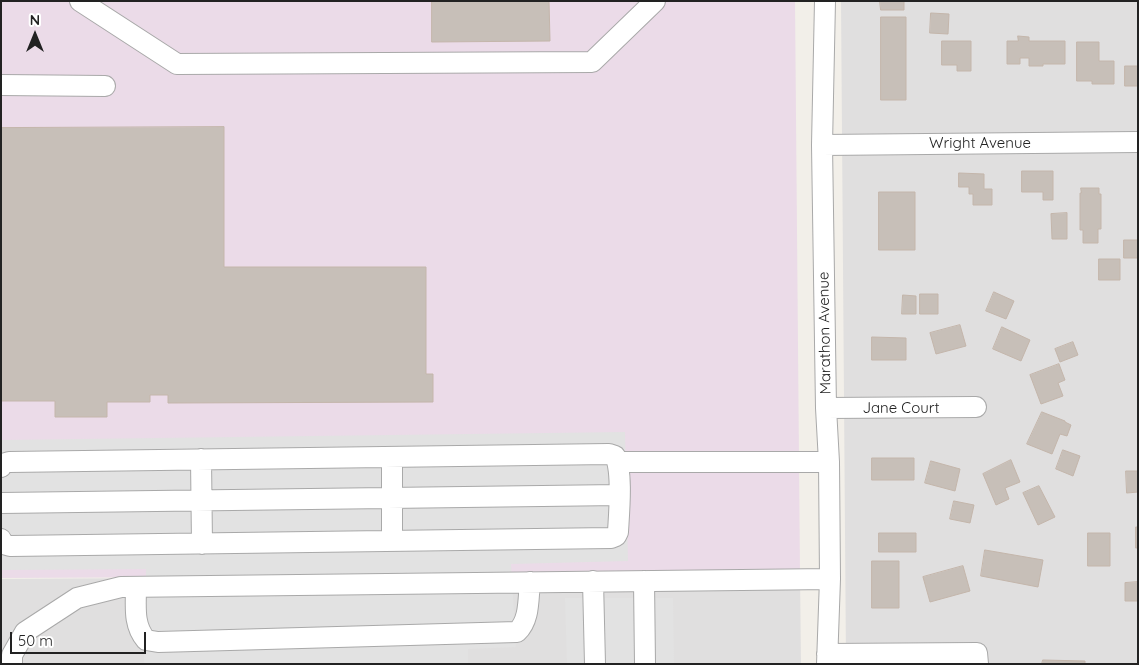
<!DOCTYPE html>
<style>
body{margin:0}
#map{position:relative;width:1139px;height:665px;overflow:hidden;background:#f2efe9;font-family:Quicksand,sans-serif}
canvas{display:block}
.frame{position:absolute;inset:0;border:2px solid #222;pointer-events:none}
.north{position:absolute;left:10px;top:10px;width:50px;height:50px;-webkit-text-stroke:4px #fff;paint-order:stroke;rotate:0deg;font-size:14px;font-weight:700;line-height:20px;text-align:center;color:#222}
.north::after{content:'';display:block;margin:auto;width:18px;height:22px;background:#222;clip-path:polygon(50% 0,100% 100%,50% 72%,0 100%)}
.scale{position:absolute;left:10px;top:632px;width:136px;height:22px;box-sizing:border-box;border:2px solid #222;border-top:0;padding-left:6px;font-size:15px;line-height:18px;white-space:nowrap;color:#222;-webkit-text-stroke:4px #fff;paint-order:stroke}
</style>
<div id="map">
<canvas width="1139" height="665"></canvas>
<div class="frame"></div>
<div class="north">N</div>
<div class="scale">50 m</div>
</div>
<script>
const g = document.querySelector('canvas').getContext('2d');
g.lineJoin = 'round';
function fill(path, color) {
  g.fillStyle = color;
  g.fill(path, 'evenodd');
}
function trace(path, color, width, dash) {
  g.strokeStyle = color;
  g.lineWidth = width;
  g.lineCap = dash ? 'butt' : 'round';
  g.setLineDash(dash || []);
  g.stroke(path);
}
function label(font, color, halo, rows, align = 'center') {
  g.font = font + ' Quicksand,sans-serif';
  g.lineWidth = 4;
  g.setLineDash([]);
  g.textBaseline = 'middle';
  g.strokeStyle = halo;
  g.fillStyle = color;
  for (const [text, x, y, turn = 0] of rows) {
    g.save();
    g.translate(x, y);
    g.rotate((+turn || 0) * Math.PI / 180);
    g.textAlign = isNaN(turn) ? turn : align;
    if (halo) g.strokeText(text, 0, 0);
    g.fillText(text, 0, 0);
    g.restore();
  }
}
fill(new Path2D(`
 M841,1H1138V664H846Z
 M800,574L801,664H1V579Z`), '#e0dfdf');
fill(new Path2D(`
 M1,1H795L800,574L1,578Z`), '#ebdbe8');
fill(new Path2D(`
 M625,432L628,561L511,564L516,647L468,649V664H144L146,569L1,570V440Z
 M565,598H673L674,664H567Z`), '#e2e2e2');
const building = new Path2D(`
 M432,1H549L550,41L432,42Z
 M880,1H904V10H881Z
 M931,13L949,14L948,34L930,33Z
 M881,17H906V100H881Z
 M1018,36L1029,37V41H1065V64H1043V66H1029V58H1020V64H1007V41H1018Z
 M942,41H971V71H957V65H942Z
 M1077,42H1099V61H1114V84H1092V81H1077Z
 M1125,66H1138V86H1125Z
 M224,127V267H426V374H433V402L168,403V395H150V402H107V417H55V401H1V128Z
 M1022,171H1053V200H1043V192H1022Z
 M959,173L984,174V189H992V205H973V194H969V187H959Z
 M1081,188H1099V194H1101V229H1098V243H1083V230H1080V193H1081Z
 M879,192H915V250H879Z
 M1067,213V239H1052L1051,214Z
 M1124,240H1138V258H1124Z
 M1099,259H1120V280H1099Z
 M994,292L1014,301L1006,319L986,311Z
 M920,294H938V314H920Z
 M903,295L916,296V314H902Z
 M960,325L966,346L936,354L930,333Z
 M1002,327L1030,340L1021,361L993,349Z
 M872,337L906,338V360H872Z
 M1073,342L1078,355L1060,362L1055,349Z
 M1059,364L1065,380L1058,383L1063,396L1041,404L1030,375Z
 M1042,412L1065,421V422L1071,425L1067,436L1060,434L1052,454L1027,444Z
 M1063,450L1080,456L1073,476L1056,469Z
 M872,458H914V480H872Z
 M1011,460L1020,482L1005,488L1009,499L996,505L983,474Z
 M931,461L960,469L955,491L925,483Z
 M1126,471H1138V492L1127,493Z
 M1039,486L1055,517L1038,525L1023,493Z
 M954,501L974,505L970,523L950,519Z
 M1136,527H1138V548H1136Z
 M879,533H916V552H879Z
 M1088,533H1110V566H1088Z
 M985,550L1043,560L1038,587L981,576Z
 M872,561H899V608H872Z
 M963,566L970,591L930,602L923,577Z
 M1138,582V601H1125V583Z
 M1043,660L1085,661V664H1042Z`);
fill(building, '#c7bfb8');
trace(building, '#c4b6ab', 1);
const minor = new Path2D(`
 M80,1L177,64L592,62L655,1
 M825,1L822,145L826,408L829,462L830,579L827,664
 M1,85L105,86
 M822,145L1138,142
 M826,408L976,407
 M392,457V541
 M201,459L202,544
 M618,462H829
 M1,467L2,464L9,462L609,454L615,456C623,472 619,513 618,532L616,536L611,538L10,546L3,544L1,539
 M1,503L619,495
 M593,581L595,664
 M644,581L645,664
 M136,587C136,606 133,625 146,640L158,642L517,632C530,620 528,599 530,582
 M827,654L977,653L978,664
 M12,664V655L25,632L77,598L121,587L830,579`);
trace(minor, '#a9a9a9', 22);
trace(minor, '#fff', 20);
label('15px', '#222', '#fff', [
 ["Wright Avenue",980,143],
 ["Marathon Avenue",825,333,-91],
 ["Jane Court",901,408]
]);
</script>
